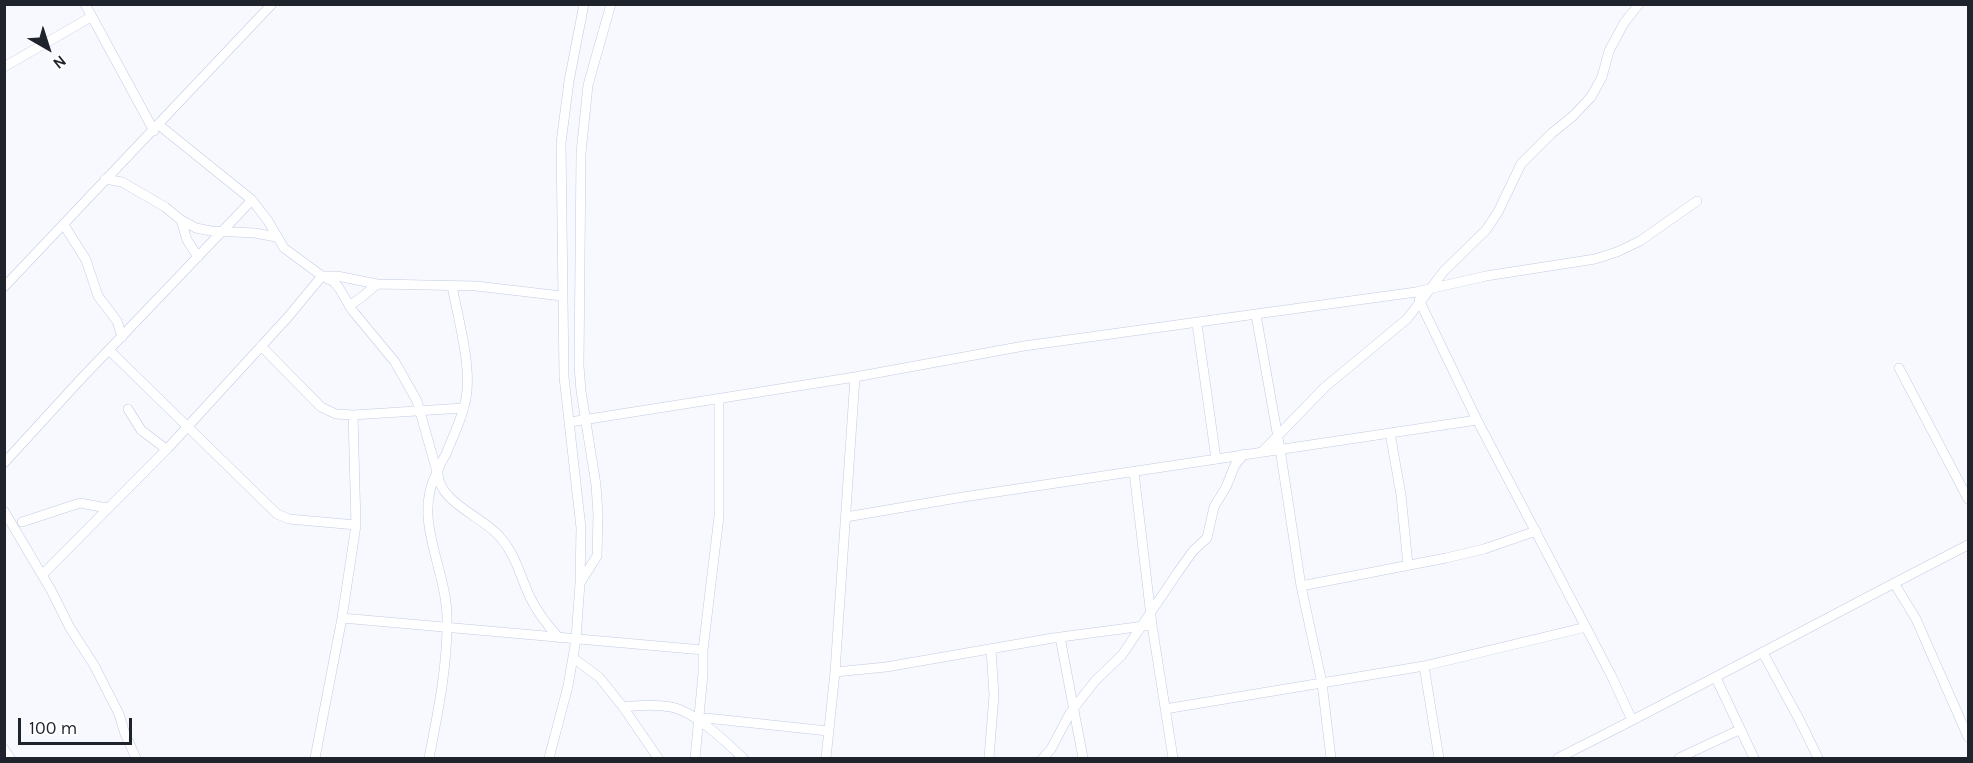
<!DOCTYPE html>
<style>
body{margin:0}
#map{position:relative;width:1973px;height:763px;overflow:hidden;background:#f7f9fe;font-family:Karla,sans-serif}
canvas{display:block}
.frame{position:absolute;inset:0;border:6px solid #1f232c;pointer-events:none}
.north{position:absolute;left:18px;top:18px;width:60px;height:60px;-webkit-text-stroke:4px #fff;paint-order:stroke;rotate:141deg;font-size:16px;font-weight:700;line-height:24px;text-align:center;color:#1f232c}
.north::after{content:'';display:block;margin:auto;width:21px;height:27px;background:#1f232c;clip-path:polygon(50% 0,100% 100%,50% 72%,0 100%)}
.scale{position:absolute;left:18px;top:718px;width:114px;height:27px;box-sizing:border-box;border:3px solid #1f232c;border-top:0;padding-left:8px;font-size:18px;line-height:21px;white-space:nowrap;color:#1f232c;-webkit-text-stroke:4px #fff;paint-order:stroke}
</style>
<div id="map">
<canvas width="1973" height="763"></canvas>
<div class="frame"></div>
<div class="north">N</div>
<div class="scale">100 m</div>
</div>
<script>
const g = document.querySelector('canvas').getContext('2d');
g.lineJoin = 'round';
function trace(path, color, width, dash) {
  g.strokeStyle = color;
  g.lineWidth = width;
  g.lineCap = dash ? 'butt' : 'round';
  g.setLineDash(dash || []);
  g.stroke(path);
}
const street = new Path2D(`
 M85,4L154,131
 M4,67L91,17
 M159,125L252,200L268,221L284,248L322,276L334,282L339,288L352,310L395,362L417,401L437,472C412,519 446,567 447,616C448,664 438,712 429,758
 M105,179L122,182L165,207L181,220L196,228L211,231L255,233L276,237
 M181,220L187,240L198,257
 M64,225L86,260L98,296L117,321L122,337
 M452,286C458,318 472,367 466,398C463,417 453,436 446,454C443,460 437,468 438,474C439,502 483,517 500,537C516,555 520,576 530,597C537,612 548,626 559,638
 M4,287L272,4
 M1419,300L1477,420L1611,675L1632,720
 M349,306L362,297L377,284
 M1256,315L1280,449L1301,586L1322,683L1331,758
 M1197,324L1216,459
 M261,346L321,407L336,414L353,415L463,408
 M109,350L277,514L289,519L356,525
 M1899,368L1968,499
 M128,409L141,430L166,449
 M570,422L855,377L1024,346L1416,292L1486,276L1595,259L1617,252L1640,241L1697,201
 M1390,433L1401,495L1408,565
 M1263,451L1325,387L1407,319L1444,271L1486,230L1498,212L1521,164L1552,133L1573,116L1591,97L1602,77L1609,51L1624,23L1639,4
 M4,463L80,380L252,200
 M1134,472L1152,625L1173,758
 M4,511L51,590L70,628L94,665L119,714L125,734L136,758
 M846,517L963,497L1477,420
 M22,522L80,503L107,508
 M42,575L168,448L288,317L322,276H337L377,284L476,286L562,296
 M580,583L597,556L598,514L596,485L581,391L579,366L581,153L588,85L611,4
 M1894,583L1916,619L1968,737
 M1301,586L1446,558L1484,549L1536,531
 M342,618L703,650
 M1060,637L1083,758
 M1763,653L1800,721L1818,758
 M573,658L599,677L623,707L658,758
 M1424,666L1439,758
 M835,672L886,667L1053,638L1152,625
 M1716,678L1754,758
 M623,707C639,705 655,704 671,707C694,711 726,742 743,758
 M1165,709L1424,666L1586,627
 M698,720L706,718L828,731
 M4,749L10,758
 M315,758L342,618L356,525L353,415
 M549,758L568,686L576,639L580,583L581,528L564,377L561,143L569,81L584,4
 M695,758L703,674V650L719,516V400
 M826,758L835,672L855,377
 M989,758L994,695L991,649
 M1043,758L1051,749L1070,713L1095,681L1122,655L1178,572L1193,551L1207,538L1214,507L1226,487L1235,465L1244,454
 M1558,758C1696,689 1831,615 1968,545
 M1679,758L1739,730`);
trace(street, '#c0cbe3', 10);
trace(street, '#fff', 9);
</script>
